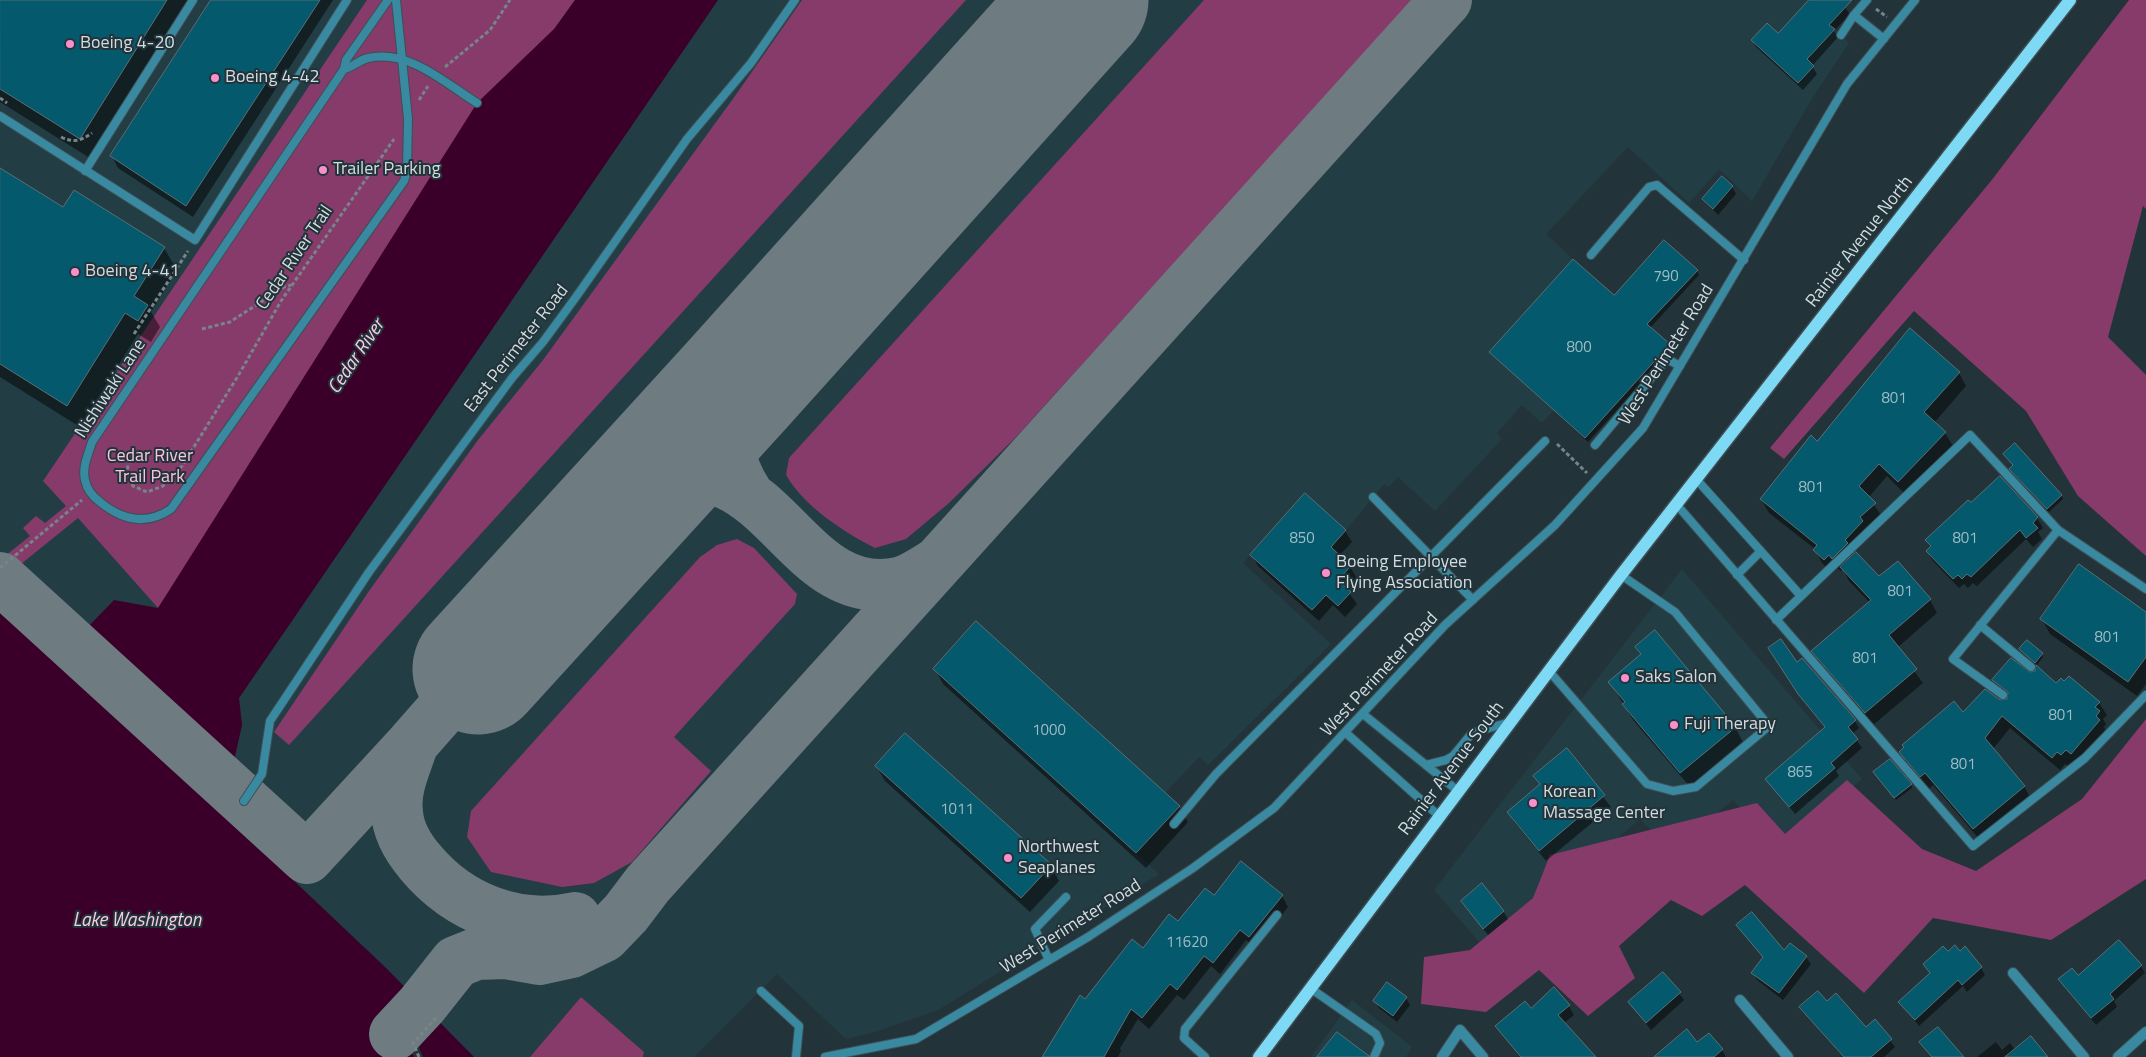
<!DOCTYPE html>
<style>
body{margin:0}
canvas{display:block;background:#223339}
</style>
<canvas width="2146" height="1057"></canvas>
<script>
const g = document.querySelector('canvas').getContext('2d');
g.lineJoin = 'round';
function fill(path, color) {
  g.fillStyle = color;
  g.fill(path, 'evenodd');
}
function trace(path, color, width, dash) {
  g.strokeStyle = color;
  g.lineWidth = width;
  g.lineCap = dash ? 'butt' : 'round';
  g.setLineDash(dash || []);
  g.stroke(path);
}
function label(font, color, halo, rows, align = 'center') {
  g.font = font + ' "Titillium Web",sans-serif';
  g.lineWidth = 4;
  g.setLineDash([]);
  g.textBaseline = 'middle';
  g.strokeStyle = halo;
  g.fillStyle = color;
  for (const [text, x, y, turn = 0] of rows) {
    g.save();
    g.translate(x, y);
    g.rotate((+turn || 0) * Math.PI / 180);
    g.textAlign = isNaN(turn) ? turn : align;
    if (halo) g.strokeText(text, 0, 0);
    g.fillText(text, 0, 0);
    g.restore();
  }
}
fill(new Path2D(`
 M0,0H369L78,518L158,608L89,625L55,662L0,613Z
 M718,0H1809L1818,38L1823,42L1835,29L1849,43L1813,97L1752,201L1719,169L1689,203L1628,147L1546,234L1573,259L1489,352L1554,410L1542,423L1522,405L1497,433L1502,439L1435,511L1398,477L1389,487L1384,484L1346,530L1305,494L1243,563L1331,644L1208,765L1199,757L1165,793L933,669L1159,874L938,1010L878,1031L846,1039L777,974L694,1057H643L644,1052L581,997L530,1057H474L384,966L202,794L235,756L242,725L239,698Z
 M1682,569L1862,779L1778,850L1733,800L1670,851L1640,819L1487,951L1434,890Z
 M1352,1000L1412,1047L1406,1057H1311Z`), '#233d45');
fill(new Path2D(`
 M367,0H575L158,608L78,518L0,581V560L30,536L23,528L36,516L45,523L66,506L43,481Z
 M802,0H966L289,745L274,732L369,591L478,440L543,360L735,96Z
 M1204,0H1413L1016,437L949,503L906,539L875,548C842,531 805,507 786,475L789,458Z
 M2129,0H2146V209L2143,206L2108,337L2146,375V556L2078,496L2026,411L1914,311L1784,459L1770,448L1991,181Z
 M737,539L754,548L797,594L795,604L674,737L711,771L632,862L594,883L562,887L491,872L467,837L471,811L700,557L717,545Z
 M2146,719V879L2051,940L1933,918L1864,993L1745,885L1702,916L1671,900L1619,946L1635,978L1588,1016L1539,970L1486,1012L1421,1004L1424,957L1470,950L1533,898L1550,855L1757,803L1785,834L1847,780L1922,849L1976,871L2082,799Z
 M581,997L644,1052L643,1057H530Z`), '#863b6a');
fill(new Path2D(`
 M575,0H718L239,698L242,725L235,756L202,794L384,966L474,1057H0V613L55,661L114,600L158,608L477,103L554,29Z`), '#3b0029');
fill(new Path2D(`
 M87,623L236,759L207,792L57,656Z
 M424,1027L429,1031L417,1043L423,1057H414L408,1043Z`), '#223339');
fill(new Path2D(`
 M0,0H193L93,160L0,102Z
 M213,0H333L193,217L118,168L112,156Z
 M1811,0H1839L1850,14L1834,31L1838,37L1812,66L1817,74L1803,90L1756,47L1752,40L1778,35Z
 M0,173L63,209L164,248L177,270L151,312L160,327L151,342L138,334L80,427L0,377Z
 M1732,187L1736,194L1718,215L1704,199Z
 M1697,271L1699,275L1650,328L1671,350L1588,442L1491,352L1614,297Z
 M1959,373L1966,386L1934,423L1945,433L1953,446L1906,495L1887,476L1869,497L1882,517L1867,530L1870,536L1852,553L1879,578L1930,600L1937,613L1897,648L1923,683L1873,725L1820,665L1813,651L1870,603L1849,581L1843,569L1841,571L1837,568L1832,573L1822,563L1815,549L1769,513L1761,499L1818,442Z
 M2004,454L2061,495L2063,499L2049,512L2012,472L2014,466Z
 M2000,478L2037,518L2043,528L2038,532L2042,539L2033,547L2026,539L1977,586L1973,583L1968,588L1964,584L1959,588L1933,561L1927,551L1931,548L1927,540Z
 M1345,531L1352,542L1339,556L1350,567L1357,578L1346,589L1357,604L1345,617L1333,605L1319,621L1258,566L1252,555Z
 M2146,614V684L2137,696L2050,634L2042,619Z
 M1636,647L1735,727L1743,742L1690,787L1633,720L1610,682L1641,655Z
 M2020,650L2042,654L2043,657L2037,665Z
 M1797,664L1855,721L1859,728L1852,734L1862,748L1836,771L1839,776L1795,814L1767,779L1826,729L1804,702Z
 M935,669L1179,807L1188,822L1146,868L943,684Z
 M2029,674L2099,703L2107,715L2103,719L2106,724L2104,727L2107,733L2079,766L2074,762L2069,767L2065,764L2060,770L2010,728L1993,749L2024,786L2031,799L1981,841L1933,785L1929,789L1908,765L1900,752L1963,714L2000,701H2007L2008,698L2001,693L1994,681Z
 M1566,750L1611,807L1546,861L1515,823L1508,812L1540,785L1535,776Z
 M876,766L1051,866L1059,881L1030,912L885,781Z
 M1876,775L1911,784L1912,788L1896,800Z
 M1282,896L1288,907L1256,948L1246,940L1220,974L1211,966L1184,1000L1177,995L1149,1029L1138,1019L1120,1048L1121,1051L1118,1057H1043L1086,1000L1143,949L1214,897Z
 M1462,902L1503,911L1508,919L1488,935Z
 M1738,925L1784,952L1806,957L1811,964L1783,1000L1757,980L1753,973L1764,958Z
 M1948,953L1981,968L1985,975L1967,992L1963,986L1919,1026L1900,1002L1931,974L1925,965Z
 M2141,966L2145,973L2114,1001L2117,1007L2096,1025L2060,979Z
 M1663,973L1684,1000L1651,1030L1629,1002Z
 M1406,998L1410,1005L1397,1022L1379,1008L1375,1001Z
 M1826,1003L1866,1029L1875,1021L1895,1047L1884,1057H1843L1801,1008Z
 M1568,1005L1574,1015L1564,1023L1594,1057H1520L1497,1027L1531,1010Z
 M1996,1042L2002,1050L2010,1043L2015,1050L2046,1057H1977Z
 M1697,1044L1722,1050L1726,1057H1669Z`), '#0007');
trace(new Path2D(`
 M737,385C728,429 721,455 748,495
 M643,486C772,432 790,606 899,583C912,580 924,571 936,564
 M0,578L307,858L412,744L478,669
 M412,745C405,767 394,789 397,812C398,831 409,849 421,863C459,908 517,931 575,918
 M395,1034L422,1005L456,962L476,954L505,953L539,959L571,952L604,936L626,913L648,884L1446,0`), '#6e7c81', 52);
trace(new Path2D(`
 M478,669L737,385L1083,0`), '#6e7c81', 131);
const building = new Path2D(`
 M0,0H167L80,139L0,89Z
 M211,0H320L186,206L110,156Z
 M1809,0H1852L1829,25L1835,29L1807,59L1814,66L1798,83L1751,40L1767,23L1778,33Z
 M0,168L63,207L74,190L165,247L134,296L148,305L138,321L125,313L67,406L0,364Z
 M1722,176L1733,186L1713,209L1702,199Z
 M1664,240L1698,270L1647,324L1670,344L1585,438L1489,352L1573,259L1614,295Z
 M1910,328L1960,372L1924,412L1946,432L1898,482L1879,464L1859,486L1876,503L1860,517L1863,521L1845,540L1848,543L1832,559L1829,555L1824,560L1813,550L1817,545L1760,499L1811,435L1817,441Z
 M2015,443L2062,495L2047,509L2009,469L2013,465L2003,454Z
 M2000,476L2038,517L2033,523L2038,528L2026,538L2020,530L1971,577L1967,574L1962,579L1958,575L1953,579L1926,551L1931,546L1925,540L1968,500L1971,502Z
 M1305,493L1346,530L1331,547L1351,566L1338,580L1351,592L1338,606L1326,595L1312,610L1250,555Z
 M1856,552L1879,576L1898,561L1931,599L1889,635L1917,669L1865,713L1811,651L1871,600L1840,567Z
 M2079,564L2146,612V657L2128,682L2040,619Z
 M976,621L1180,806L1136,853L933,669Z
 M1655,630L1736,727L1680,773L1622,704L1625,702L1608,682L1641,654L1635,647Z
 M1781,639L1797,662L1802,658L1856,720L1848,727L1858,739L1831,763L1835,768L1789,807L1765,779L1825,727L1798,694L1768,648Z
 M2027,640L2043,653L2035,663L2019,649Z
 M2011,658L2030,672L2035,671L2036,665L2056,683L2061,678L2064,681L2069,676L2100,702L2095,707L2100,711L2096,716L2100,720L2071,754L2066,750L2061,755L2057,752L2052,758L2002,716L1985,738L2025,786L1973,829L1925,773L1920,777L1899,752L1904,747L1902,745L1954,701L1963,712L1985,689L2000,700L2007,699L2008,692L1992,680Z
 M905,733L1052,865L1021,898L875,766Z
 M1567,748L1605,795L1539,851L1507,812L1540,784L1533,776Z
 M1890,759L1912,784L1894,798L1873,772Z
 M1241,861L1283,895L1249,937L1240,930L1213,963L1204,956L1177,990L1170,984L1142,1018L1131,1009L1104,1057H1042L1080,995L1085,999L1132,939L1143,948L1169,914L1178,921L1205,888L1214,895Z
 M1482,883L1504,911L1483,929L1461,901Z
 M1752,912L1784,950L1790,943L1807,956L1779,993L1751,973L1763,957L1736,925Z
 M2119,940L2142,965L2110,994L2114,999L2091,1018L2058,979L2072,968L2078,975Z
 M1955,945L1960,951L1965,946L1982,967L1962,985L1958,980L1915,1020L1898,1002L1930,973L1923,964L1943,946L1948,951Z
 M1663,972L1681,992L1646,1023L1628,1002Z
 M1387,982L1407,997L1393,1016L1373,1001Z
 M1554,987L1570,1005L1558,1015L1596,1057H1521L1495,1026L1525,1001L1531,1008Z
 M1818,991L1827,1001L1836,993L1866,1027L1875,1019L1892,1039L1871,1057H1844L1799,1007Z
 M1938,1027L1964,1057H1932L1919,1042Z
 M1687,1029L1697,1042L1709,1033L1723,1049L1714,1057H1654Z
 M1337,1032L1369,1056L1368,1057H1317Z
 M2031,1036L2048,1057H2005Z`);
fill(building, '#05596d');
trace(building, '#5c6e74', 1);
const service = new Path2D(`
 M388,0L346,60L344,69L92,442C88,455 82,467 85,480C87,490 92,496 100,502C122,520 146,526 171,509L404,181L407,171L408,119L396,0
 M1854,15L1867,0
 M1841,35L1854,15L1884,39
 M344,69C353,67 359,60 368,58C409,49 445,83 477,103
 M0,116L195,240L347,0
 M85,171L193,0
 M1591,255L1649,187L1657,185L1744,260
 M1595,445L1667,359L1680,366
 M1697,480L1801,596
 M1373,497L1473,600
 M1677,505L1973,846L2085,758L2146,695
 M1737,575L1761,551
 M1776,620L1970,435L2058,530L2146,589
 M1980,625L2031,667
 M1549,671L1647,784L1673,791L1696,787L1769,726L1675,612L1621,575
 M2003,695L1953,659L2058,530
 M1363,714L1458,791
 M1346,733L1439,816
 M1426,765L1446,760L1453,756L1472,733L1510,722
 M244,801L262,774L270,721L369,572L512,378L543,342L576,297L687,139L751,63L795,0
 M1174,824L1216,774L1545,441
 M1049,960L1035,929L1066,897
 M1310,988L1376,1034L1380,1043L1374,1057
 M761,991L799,1026L796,1057
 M825,1057L916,1039L1088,937L1193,868L1274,808L1445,625L1555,525L1643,428L1847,84L1915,0
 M1205,1057L1184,1038L1185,1029L1277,915`);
const minor = new Path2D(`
 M2013,973L2084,1057
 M1740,1000L1788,1057
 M1442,1057L1460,1030L1483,1057
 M2118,1057L2146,1032`);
const primary = new Path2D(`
 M1259,1057L1621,575L2070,0`);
trace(service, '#3e4e54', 10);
trace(minor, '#3e4e54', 12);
trace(primary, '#3e4e54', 15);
trace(new Path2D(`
 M1876,9L1887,17
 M445,67L490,30L510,0
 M0,98L7,103
 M419,100L428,86
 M61,137C73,143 81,141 92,133
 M202,329L230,322L284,287L291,285
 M134,334L188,251
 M1557,444L1587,473
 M141,454L132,456C125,468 127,475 133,486L147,492L163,486L182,466L238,376L281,301L394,139
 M0,568L82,500
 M419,1057L413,1043L436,1018`), '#778489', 3, [4, 2.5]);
trace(service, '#3989a0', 8);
trace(minor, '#3989a0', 10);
trace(primary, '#7ed9f5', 12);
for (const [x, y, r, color] of [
 [70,44,5,"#f790cd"],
 [215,78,5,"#f790cd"],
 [323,170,5,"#f790cd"],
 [75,272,5,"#f790cd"],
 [1326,573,5,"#f790cd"],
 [1625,678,5,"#f790cd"],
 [1674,725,5,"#f790cd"],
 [1533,803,5,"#f790cd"],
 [1008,858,5,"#f790cd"]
]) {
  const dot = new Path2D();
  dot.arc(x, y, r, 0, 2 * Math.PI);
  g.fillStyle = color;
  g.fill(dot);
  trace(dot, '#223339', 2);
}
label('15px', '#a0bcc4', null, [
 ["790",1666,277],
 ["800",1579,348],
 ["801",1894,399],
 ["801",1811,488],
 ["850",1302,539],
 ["801",1965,539],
 ["801",1900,592],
 ["801",2107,638],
 ["801",1865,659],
 ["801",2061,716],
 ["1000",1049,731],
 ["801",1963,765],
 ["865",1800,773],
 ["1011",957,810],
 ["11620",1187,943]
]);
label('18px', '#d3dde1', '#223339', [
 ["Boeing 4-20",80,44],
 ["Boeing 4-42",225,78],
 ["Trailer Parking",333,170],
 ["Boeing 4-41",85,272],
 ["Boeing Employee",1336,563],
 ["Flying Association",1336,584],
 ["Saks Salon",1635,678],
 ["Fuji Therapy",1684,725],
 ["Korean",1543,793],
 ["Massage Center",1543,814],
 ["Northwest",1018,848],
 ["Seaplanes",1018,869]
], 'left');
label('18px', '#d3dde1', '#223339', [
 ["Rainier Avenue North",1860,242,-52],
 ["Cedar River Trail",295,258,-56],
 ["East Perimeter Road",517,349,-52],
 ["West Perimeter Road",1667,355,-58],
 ["Nishiwaki Lane",111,389,-57],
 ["West Perimeter Road",1380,675,-47],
 ["Rainier Avenue South",1452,769,-53],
 ["West Perimeter Road",1071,927,-32]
]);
label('18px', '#f6c6e0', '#223339', [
 ["Cedar River",150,457],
 ["Trail Park",150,478]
]);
label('italic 19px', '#facbe5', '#223339', [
 ["Cedar River",357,357,-56],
 ["Lake Washington",137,921]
]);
</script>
